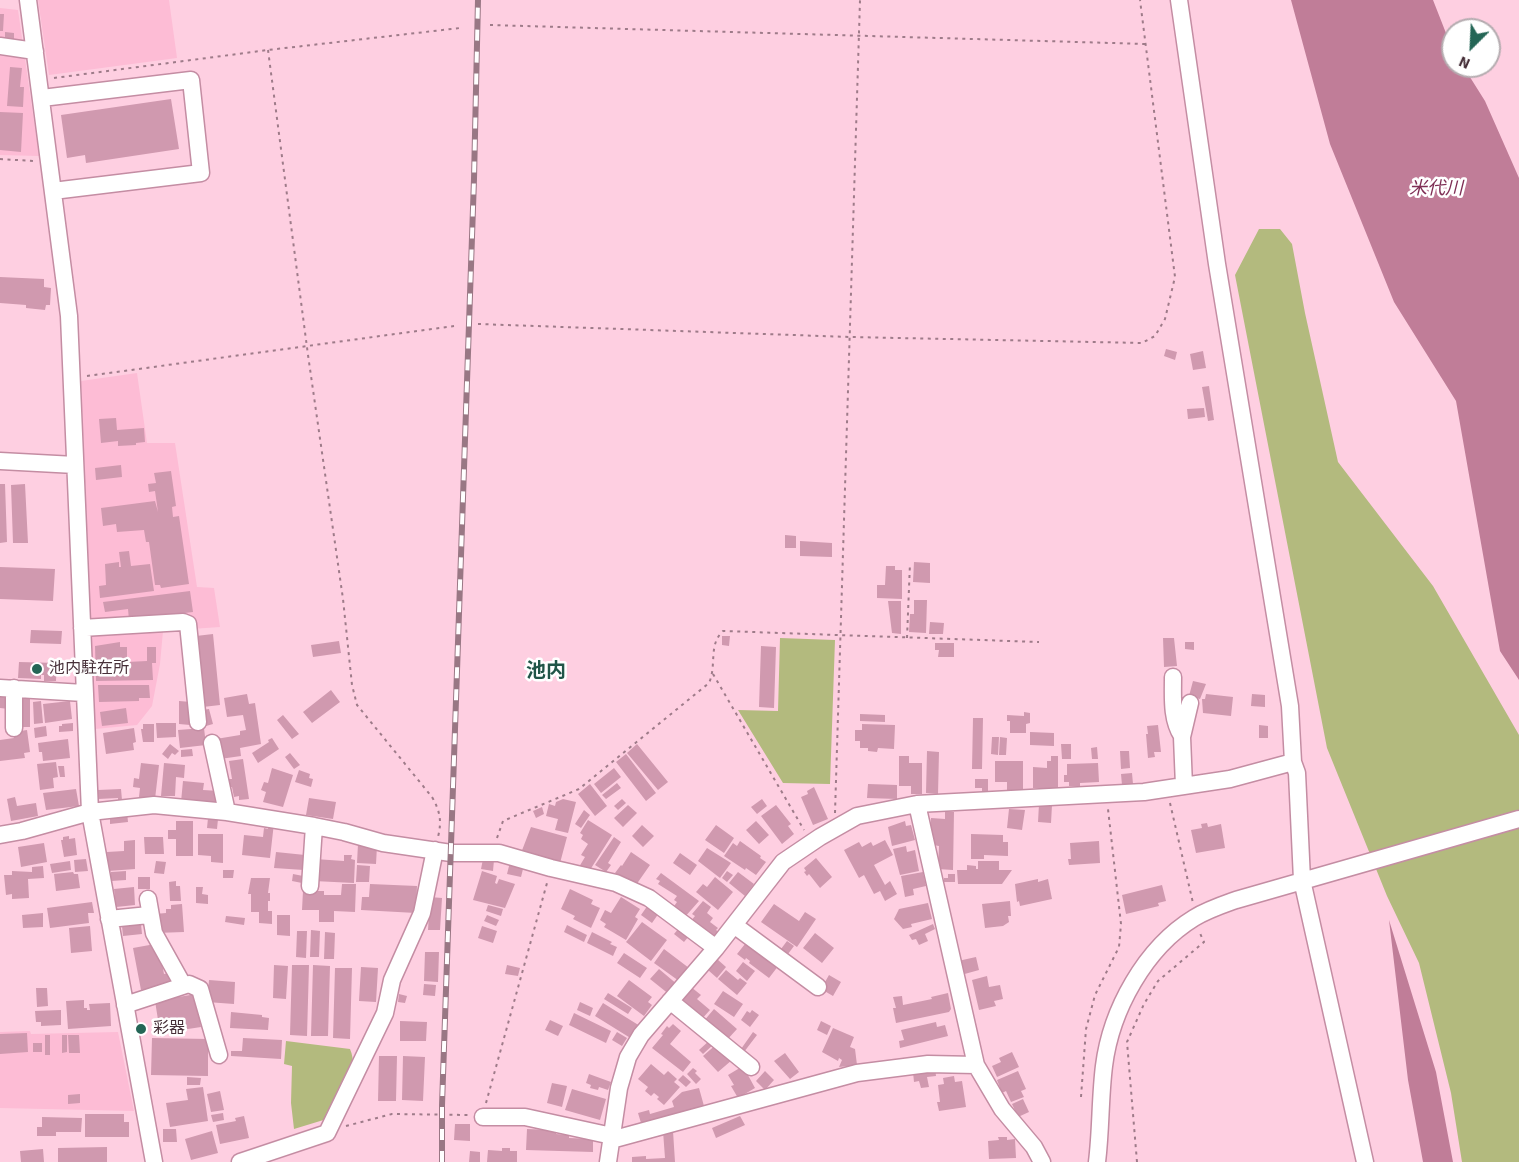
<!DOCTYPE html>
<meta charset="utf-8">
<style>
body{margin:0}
#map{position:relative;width:1519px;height:1162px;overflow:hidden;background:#fecfe1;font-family:"Source Sans 3",sans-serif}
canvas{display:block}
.north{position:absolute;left:1441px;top:18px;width:60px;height:60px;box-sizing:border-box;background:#fff;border:2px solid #b5acb0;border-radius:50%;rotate:204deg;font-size:16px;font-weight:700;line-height:24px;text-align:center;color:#473039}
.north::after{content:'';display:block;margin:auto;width:21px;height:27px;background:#246656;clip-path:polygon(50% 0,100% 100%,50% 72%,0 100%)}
</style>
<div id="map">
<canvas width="1519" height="1162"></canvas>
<div class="north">N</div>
</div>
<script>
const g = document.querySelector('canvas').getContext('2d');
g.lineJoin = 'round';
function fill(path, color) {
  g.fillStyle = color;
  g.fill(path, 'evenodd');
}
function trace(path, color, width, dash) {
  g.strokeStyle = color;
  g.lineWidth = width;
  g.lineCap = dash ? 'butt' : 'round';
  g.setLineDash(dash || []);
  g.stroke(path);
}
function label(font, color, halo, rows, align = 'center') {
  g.font = font + ' "Source Sans 3","Noto Sans JP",sans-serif';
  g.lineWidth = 5;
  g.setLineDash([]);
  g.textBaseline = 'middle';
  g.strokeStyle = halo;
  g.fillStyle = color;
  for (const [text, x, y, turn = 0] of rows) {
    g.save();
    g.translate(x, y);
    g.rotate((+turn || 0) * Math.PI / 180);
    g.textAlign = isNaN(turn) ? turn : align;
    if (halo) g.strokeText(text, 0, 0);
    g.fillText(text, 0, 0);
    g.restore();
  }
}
fill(new Path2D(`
 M38,0H169L177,58L49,75Z
 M0,8L18,10L39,156L0,155Z
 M137,373L147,443H175L197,587L214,588L220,627L163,631L160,664L152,706L137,725L95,729L81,381Z
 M30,1031L31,1034L118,1032L134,1111L0,1108V1032Z`), '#fdbcd5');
fill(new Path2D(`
 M1259,229H1280L1292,244L1305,313L1338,462L1433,586L1519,735V1162H1462L1451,1093L1419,963L1387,896L1327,748L1235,275Z
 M780,638L835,640L830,784L783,783L738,710L778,711Z
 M286,1041L350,1049C360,1071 340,1099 330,1118L294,1129L291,1103L292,1066L284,1064Z`), '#b3ba7e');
fill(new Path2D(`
 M1291,0H1433L1453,51V66H1463L1485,101L1519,178V680L1500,651L1456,401L1394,302L1330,144Z
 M1389,920L1436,1072L1453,1162H1423L1408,1080Z`), '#c07d98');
fill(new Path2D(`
 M0,14H4L3,31H0Z
 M5,32L14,33V39H5Z
 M10,67L22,68L20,87H24L23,107L7,106Z
 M171,99L179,149L86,163L85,155L67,158L61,115Z
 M0,112L23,113L21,152L0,150Z
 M0,277L44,279V287L51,288L50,305H46L45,310L26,308V305L0,303Z
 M1166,349L1177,352L1175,360L1164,356Z
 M1203,351L1206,368L1193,370L1190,354Z
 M1209,386L1214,420L1208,421L1202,387Z
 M1204,408L1205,417L1188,419L1187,409Z
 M116,418L117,430L144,428L145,442L136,443V445L118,446V441L101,443L99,419Z
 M121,465L122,477L96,480L95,468Z
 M171,471L176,506L172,507L173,517L179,516L189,584L161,588L160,585H155L149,542H146L144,530L117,532L116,524L103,526L101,508L155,501L158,512L155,491L149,492L148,484L156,483L154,473Z
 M0,484H5L7,542L0,543Z
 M25,484L28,543H13L11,485Z
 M785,535L796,536V548H785Z
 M800,541L832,543V557L800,556Z
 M129,551L131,566L150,564L154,591L100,598L99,586L106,585L105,564L119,562V567H121L119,552Z
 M914,562L930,563V583L913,582Z
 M886,566H895V570H902V599L877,598V585H885Z
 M0,567L55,569L53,601L0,599Z
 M190,591L193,612L129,620L128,609L105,612L103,602Z
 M914,600H927L926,633L909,632L910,614H914Z
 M888,601H901V634L892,633Z
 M930,622L944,623L943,634H929Z
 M31,630L62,631L61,644L30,643Z
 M213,634L220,705L203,707L196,636Z
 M722,636H730L729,646L722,645Z
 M1163,638H1174L1177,666L1164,667Z
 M339,641L341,653L313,657L311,645Z
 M120,642V647H127V662L147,661V647H156V663H152L153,680L96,681L95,646Z
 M1185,642H1194V650L1185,649Z
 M935,643H954V657H938L939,650H935Z
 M761,646L776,647L774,708L759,707Z
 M19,662L57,663L56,681H44V675H41V679L18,678Z
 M1193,681L1206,684L1200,699L1189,696Z
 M98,685H149L150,698H139V701L99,702Z
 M331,690L340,702L312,723L303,712Z
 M0,693H10L9,709L0,708Z
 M247,694L249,704L255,703L261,744L240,748L241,756L220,759L216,739L240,735V731L246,730L243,715L227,717L224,698Z
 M1206,694L1233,697L1231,716L1203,713L1202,699H1205Z
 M1252,694L1265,695V707L1251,706Z
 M18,695H30V727H22Z
 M41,701L43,723L34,724L33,702Z
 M70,701L72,719L45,723L43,704Z
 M179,701L191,702L190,725L179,724Z
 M126,708L128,723L102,726L100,712Z
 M209,709L213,724L206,726L202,710Z
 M1024,712L1030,713V723L1026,724V733H1010V721H1007V715L1024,716Z
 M860,714L885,715V722L860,721Z
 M283,715L299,734L292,739L277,720Z
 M973,718H983L982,769H972Z
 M73,723V731L59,732V726H62V724Z
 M156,723H176V737L157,738Z
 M143,724H154V742H143L141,729H143Z
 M862,724L895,725L894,749L878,748L877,752L868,751V748H860V741H855V730H862Z
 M1158,725L1161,752H1154L1155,757L1148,758L1146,734H1148L1147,726Z
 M1259,725L1268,726V738H1259Z
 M46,726L47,736L35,738L34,728Z
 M134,728L136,742L133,743L134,750L106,754L103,733Z
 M204,728L206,745L180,748L178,730Z
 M27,730L30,752L24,753L25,758L0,761V740L14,738L13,732Z
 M1030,732L1054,733V746L1030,745Z
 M992,737H999L998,755L991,754Z
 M1000,737L1007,738L1006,755H999Z
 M272,738L279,749L258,763L252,753L269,742L268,740Z
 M68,739L70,758L43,761L42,752H39L38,743Z
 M170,744L179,751L175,755L172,753L168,759L162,754Z
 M637,744L668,782L658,790L627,753Z
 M1061,744H1071V759H1062Z
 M1097,747L1098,759H1092L1091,748Z
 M192,749L193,756L181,757V750Z
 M927,751L939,752L938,794L926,793Z
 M1120,751H1129L1130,768L1121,769Z
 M290,753L300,765L294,769L285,757Z
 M626,754L656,793L646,801L616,762Z
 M899,756H909V763H922V794H911V786H899Z
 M1051,756H1058V788H1033V767L1047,768V761H1051Z
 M243,759L249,799L239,800V796L234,797L232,787H229L228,779H232L229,761Z
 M995,761H1023V792H1007V782H995Z
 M56,762L58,777L53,778L54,788L40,790L37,764Z
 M141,763L159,765L155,799L139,797L140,788L133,787L134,778L139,779Z
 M164,763L185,765L184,778L176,777L175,796H161Z
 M1098,763L1099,782L1080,783V786H1069V782H1064V775H1067V764Z
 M58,766H64L65,777H60Z
 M272,768L293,775L283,807L263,802L266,792L261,790L264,782L268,783Z
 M614,768L621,777L601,793L594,784Z
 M299,770L310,774L309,778L313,779L311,787L295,782Z
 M1132,773L1133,784L1122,785L1121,774Z
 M975,779H988V795H982V788H975Z
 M183,781L204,783L203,790L220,791L219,805L181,802Z
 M617,783L621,788L606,799L602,795Z
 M590,784L607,806L595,816L578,794Z
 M868,784L897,785V799L867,798Z
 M814,787L828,819L813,825L801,797L808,794L807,791Z
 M76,789L79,806L46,810L43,793Z
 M121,789L122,800H118V798L98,799V790Z
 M15,797L17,806L36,803L38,816L11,821L7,799Z
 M309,798L336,802L333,819L306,815Z
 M563,799L576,802L568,833L555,830L558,819L546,816L549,804L555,806L556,802Z
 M622,799L626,803L618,810L614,806Z
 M762,799L767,806L757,814L751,807Z
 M1039,804L1052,805L1051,823L1038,822Z
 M628,805L637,813L623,827L614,818Z
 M776,805L791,824L788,826L794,834L782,844L761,816Z
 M542,807L544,814L536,818L533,811Z
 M1009,809L1025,810L1022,830L1007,828Z
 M584,810L590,815L581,828L575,824Z
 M945,811L954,812L953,870L938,869L939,846L933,845L930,842L931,818L945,819Z
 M127,812L128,822L110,824V813Z
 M208,818L218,819L217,829L207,828Z
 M588,820L612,835L590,870L579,867L585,857L581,855L588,844L581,839L583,835L580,833Z
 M176,821H193V856H176V839H168V830H176Z
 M756,821L769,835L759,844L746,830Z
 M905,821L906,826L911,825L915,840L892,846L888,827Z
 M269,823H274L270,858L242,855L244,835L263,837L264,828L268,829Z
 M1207,823L1208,827L1221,824L1225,848L1196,853L1191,830L1202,828L1201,824Z
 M642,825L654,836L643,847L632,836Z
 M716,825L734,838L724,853L705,840Z
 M531,827L567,837L560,863L532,853V856L521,853Z
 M198,834H223V863L211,862V856L198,855Z
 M971,834L1003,835V842H1008V856L984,855V859H971Z
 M69,836V839L75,838L77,855L64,857L61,840H63V837Z
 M144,837H163L164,854H145Z
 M614,837L621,842L608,863L611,865L606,872L595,865Z
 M135,840V869L108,871L107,852L124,851V841Z
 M885,840L893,855L874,865L885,885L890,881L897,894L885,901L880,891L874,894L864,875L859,878L844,850L859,842L862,847L871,842L873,846Z
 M740,841L761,856L760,858L766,862L756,875L746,868L745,870L724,856L733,843L737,846Z
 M1099,841L1100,863L1069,865L1068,859H1071L1070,843Z
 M44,843L47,862L21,867L18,847Z
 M358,844L377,846L376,864L357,863Z
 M906,846L907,852L915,850L919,871L900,875L893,849Z
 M707,848L731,863L720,878L698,861Z
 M276,852L305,855L304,870L274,868Z
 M631,852L650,865L636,885L623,877L620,881L615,878L617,875L615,873L621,865L622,866Z
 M680,853L697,865L690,875L673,863Z
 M344,855H352L351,859L355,860L354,883L314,881L315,859L344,861Z
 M816,858L832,877L820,888L809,874L807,876L804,872L806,871L804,868Z
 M86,859L88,871L75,872L74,860Z
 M483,859L494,860L493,871L481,869Z
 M70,861L71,870L52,873L50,864Z
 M156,861L166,862L164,874L154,873Z
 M978,861H999V870H1012L1002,884H958L957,870H967V865L976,866V869H978Z
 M510,862L524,865L521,877L507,874Z
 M357,865L370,866L369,882H356Z
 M43,866L44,878L28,879L29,898L12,899V894L6,895L4,875H12V871L32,872V867Z
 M223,870H234L233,878H223Z
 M126,871V880L111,881V872Z
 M482,871L497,876L495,883L497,884L499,879L515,884L505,908L473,900Z
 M727,871L733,875L727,882L722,878Z
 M73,872L74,874H78L80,888L56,891L54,874Z
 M738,872L754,884L745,896L729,883Z
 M923,872L926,886L913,889L914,895L905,897L901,876Z
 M661,873L699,901L684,918L672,909L677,902L674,900L677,896L658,884L660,881L656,879Z
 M293,874L303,876L302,883L292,881Z
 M948,874H955V882H944V878H948Z
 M138,877H150V889H138Z
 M715,877L733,892L718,910L696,892L703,884L707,887Z
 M251,878H270L268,893H270V901H268V911H272V924L259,923V912H251V894H248Z
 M1038,879V882L1048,879L1052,899L1020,906L1019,901L1017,902L1015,884Z
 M176,881V886H180L181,901H170L169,882Z
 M342,884H356L355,912L334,911V922H319V910H302L303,891H324V895H341Z
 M370,884L417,886L416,913L361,910L362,897H369Z
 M1162,885L1166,901L1158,903L1159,906L1126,914L1122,895Z
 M134,887L135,905L116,907L114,889Z
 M196,887H203L202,894L208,895V904L196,903Z
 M570,889L593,900L591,904L600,908L591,928L573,919L575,916L561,909Z
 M430,897L442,898L440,930H428Z
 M621,897L640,909L635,917L638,919L626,940L604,927L606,924L600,920L605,910L611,913Z
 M703,901L711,907L707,913L713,918L710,922L718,928L716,930L719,932L713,940L690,922L695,916L692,914Z
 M1010,901L1011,916H1008L1009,922L1003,926L985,928L982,904Z
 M92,902L94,913H88L89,923L50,928L47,908Z
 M928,903L932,919L911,924L912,927L903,929L894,919L899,909Z
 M182,904L184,932L156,933L155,914L166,913V909H171V905Z
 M774,904L799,921L805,912L816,919L797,947L761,922Z
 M488,905L503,909L501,916L486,911Z
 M648,905L659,913L652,923L641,915Z
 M43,913V927L23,928L22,915Z
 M277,915H290V936L277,935Z
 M487,915L499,920L496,926L484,921Z
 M226,916L245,918L244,925L225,922Z
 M642,922L667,940L651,961L626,942Z
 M141,924L142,934L123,936L122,926Z
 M933,924L935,929L925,934L928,941L919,945L916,939L912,940L909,935Z
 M567,925L587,935L584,942L564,932Z
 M90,926L92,951L71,953L69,928Z
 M482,926L497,931L493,943L478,938Z
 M679,928L689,936L684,942L674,934Z
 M311,930L320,931L319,957H310Z
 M297,931H307L306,958L296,957Z
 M325,932L335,933L334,959H324Z
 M592,932L612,942L610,944L617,947L613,956L587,943Z
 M815,933L834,948L822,963L803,948Z
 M749,939L779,965L769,978L749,963L750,961L746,958L745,960L737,954Z
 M787,941L794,946L788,954L781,949Z
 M155,944L158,959L161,958L164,974L169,973L170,984L141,990L133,948Z
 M664,949L689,968L679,981L654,963Z
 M425,952H439L438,982L424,981Z
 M624,953L647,968L640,978L617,963Z
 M976,957L979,970L961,975L958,961Z
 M717,959L726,967L717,978L708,970Z
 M743,962L755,971L747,981L736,971Z
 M274,965L288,966L286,999L273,998Z
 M292,965H309L307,1036L290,1035Z
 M313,965L330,966L328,1036H311Z
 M507,965L520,968L518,976L505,974Z
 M361,967L378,968L376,1002L359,1001Z
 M335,968H352L350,1039L333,1038Z
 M659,969L678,985L670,995L650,979Z
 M726,970L738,980L740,978L747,983L737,995L718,979Z
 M829,975L841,982L833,996L821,989Z
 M987,976L989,987L1000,985L1003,999L994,1001L996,1006L979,1010L972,980Z
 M209,980L235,982L234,1004L207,1002Z
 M629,980L652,997L648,1002L652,1005L644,1016L617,996Z
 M424,984L436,985L435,996L423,995Z
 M691,987L701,995L697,999L710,1010L700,1021L677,1002Z
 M36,988H47L48,1006L37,1007Z
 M723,991L743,1004L734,1017L714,1004Z
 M608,993L632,1008L628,1014L604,999Z
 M948,993L951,1009L949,1012L896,1023L893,1008H896L893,997L902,996L903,1005L932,999L931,997Z
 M196,994L201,1027L175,1031L174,1023L159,1026L155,1001Z
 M399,994L407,996L405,1003L398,1002Z
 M84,1000V1008H87V1010H90L89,1004L110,1003L111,1026L68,1029L66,1001Z
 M580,1002L593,1008L590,1016L577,1010Z
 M603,1003L640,1026L632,1039L595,1016Z
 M714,1009L737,1029L726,1041L703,1022Z
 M61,1010V1025L41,1026V1022H36L35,1011Z
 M752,1010L759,1015L750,1027L741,1020L747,1011L750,1013Z
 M231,1012L262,1015V1017L269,1018L268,1030L230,1028Z
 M574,1013L611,1031L606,1043L569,1025Z
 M550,1020L563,1026L558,1036L545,1030Z
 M400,1021L427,1022L426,1041H400Z
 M821,1021L831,1026L827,1035L817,1030Z
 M936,1022L937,1027L945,1025L948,1036L900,1048L899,1041L904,1040L901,1030Z
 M673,1024L681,1031L670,1044L691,1062L683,1072L652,1048L663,1035L661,1034L667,1026L669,1028Z
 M833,1028L854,1037L850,1047L855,1049L857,1065L839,1067L842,1060L839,1058L838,1061L822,1052Z
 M617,1032L627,1038L622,1046L612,1040Z
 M753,1032L757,1035L744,1052L741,1049Z
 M27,1033L28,1052L0,1054V1034Z
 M45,1035H50V1055H45Z
 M62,1035H67V1052L62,1053Z
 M68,1035H79L80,1053H69Z
 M152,1038L208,1039V1076L151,1075Z
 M243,1038L282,1040L281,1059L231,1056V1051H242Z
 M710,1040L714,1044L703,1054L699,1050Z
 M33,1043H42V1052H33Z
 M718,1043L732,1060L718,1072L703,1056Z
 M1012,1052L1019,1067L997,1077L992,1066L1001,1062L999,1058Z
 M785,1053L799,1072L790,1079L774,1061Z
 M379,1056H397L396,1101H378Z
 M403,1056L425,1057L423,1101L402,1100Z
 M651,1064L664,1075L668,1071L677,1079L674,1082L680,1087L664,1105L657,1099L659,1097L654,1093L651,1096L645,1091L648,1087L638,1079Z
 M743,1066L755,1088L738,1098L731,1086L734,1085L728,1075Z
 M693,1068L697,1071L695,1073L701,1079L696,1084L687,1074Z
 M935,1068L936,1076L927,1077L929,1087L921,1088L919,1081L914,1082L913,1072Z
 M765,1071L774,1080L765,1090L756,1081Z
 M1018,1071L1026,1089L1021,1091L1024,1097L1011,1102L1006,1091L1002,1093L997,1080Z
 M589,1074L611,1082L608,1090L599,1087L598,1090L590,1088L591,1085L586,1083Z
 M683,1075L691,1082L686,1087L678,1080Z
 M954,1076L955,1082L962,1081L966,1107L939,1111L937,1102H940L938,1085L944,1084L943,1078Z
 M187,1077L201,1078L200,1085H187Z
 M552,1083L567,1086L562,1107L547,1103Z
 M203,1087L208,1121L170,1127L166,1103L188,1100L186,1089Z
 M699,1088L704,1106L641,1123L638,1113L649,1110L650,1114L674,1107L672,1101L682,1092Z
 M572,1089L606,1099L600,1120L565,1110Z
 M220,1091L224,1110L211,1112L207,1094Z
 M80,1094V1103L68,1104V1095Z
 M1023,1099L1029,1112L1018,1117L1012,1104Z
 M223,1113L224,1120L213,1122L211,1115Z
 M85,1114H124V1122H129V1137H85Z
 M244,1116L249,1138L220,1144L216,1125L236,1121L235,1118Z
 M740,1116L745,1125L716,1138L712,1128Z
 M42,1117L82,1118L81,1132H56V1136H37V1127H42Z
 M455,1124H470V1141L454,1140Z
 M163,1129H176L177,1142H163Z
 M527,1129L550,1130V1132H556V1134L569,1135V1138L593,1139V1152L526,1150Z
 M212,1131L218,1153L191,1160L185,1139Z
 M663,1131H673L675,1162H632V1157L646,1156V1159L665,1158Z
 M998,1137H1007V1140L1015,1139L1016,1158L989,1159L988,1141L999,1140Z
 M107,1147V1162H58V1148Z
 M502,1148H510V1151H517V1162H487L488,1150L502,1151Z
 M43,1149L44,1162H21L20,1151Z
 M470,1151L480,1152V1162H469Z`), '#d099af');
const minor = new Path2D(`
 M28,0L69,316L90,812L154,1162
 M1179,0L1217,264L1290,706L1293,762L1297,773L1302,880L1365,1162
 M0,46L35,51
 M42,98L191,80L201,173L53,191
 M0,461L75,465
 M82,628L183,622L188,624L198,722
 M1173,677C1173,697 1171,719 1182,736
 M0,688L84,693
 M14,688V728
 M212,743L227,812
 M1184,786L1182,737L1190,703
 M917,804L976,1065L1002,1109L1034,1147L1042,1162
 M0,835L22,831L90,812L154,805L227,812L314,826L344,832L383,843L451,853H499L551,868L616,883L649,898L716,948
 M310,886L314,826
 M148,899L154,933L183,985
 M109,919L149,915
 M734,925L818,987
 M670,1001L751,1067
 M125,1005L189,984L200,989L219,1055
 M483,1117H525L612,1136
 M611,1140L857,1073L928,1064L976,1065
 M240,1162L327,1133L385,1013L392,980L422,913L435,850
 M608,1162L619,1088L628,1057L641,1035L716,948L783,862L820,837L857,816L917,804L1144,792L1230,779L1293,762
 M1097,1162C1101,1130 1100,1098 1104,1066C1111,1010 1145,948 1194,918C1207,910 1222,905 1236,900L1519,819`);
trace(minor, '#c48da3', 19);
trace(new Path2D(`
 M490,25L1146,44
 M268,50L308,355L343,599L352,685L357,705L432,797C440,811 442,821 438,837
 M54,78L268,50L460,28
 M0,159L33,161
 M478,324L850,337L1142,343L1155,336L1165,319L1175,277L1140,0
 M87,376L454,326
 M907,638L910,563
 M713,674L804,830
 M1170,803L1193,903
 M835,813L860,0
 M497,838L503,821L579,789L709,683C717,665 708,645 723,631L1039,642
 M1081,1097L1086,1029L1095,995L1119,947L1121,924L1108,809
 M486,1103L547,883
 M346,1126L392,1114L468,1115
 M1137,1162L1127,1042L1144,1004L1158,981L1204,942L1199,931`), '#9e7b89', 2, [3, 4.5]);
trace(minor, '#fff', 16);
const rail = new Path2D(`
 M442,1162V1105L474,179L478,0`);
trace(rail, '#997784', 6);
trace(rail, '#fff', 4, [11]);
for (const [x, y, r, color] of [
 [37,669,6,"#246656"],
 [141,1029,6,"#246656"]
]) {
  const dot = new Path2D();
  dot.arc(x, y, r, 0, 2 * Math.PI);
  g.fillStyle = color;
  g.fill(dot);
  trace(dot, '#fff', 2);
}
label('16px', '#473039', '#fff', [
 ["池内駐在所",49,669],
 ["彩器",153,1029]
], 'left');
label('italic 18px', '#7f2e55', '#fff', [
 ["米代川",1436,190]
]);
label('bold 20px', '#215548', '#fff', [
 ["池内",546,673]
]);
</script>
